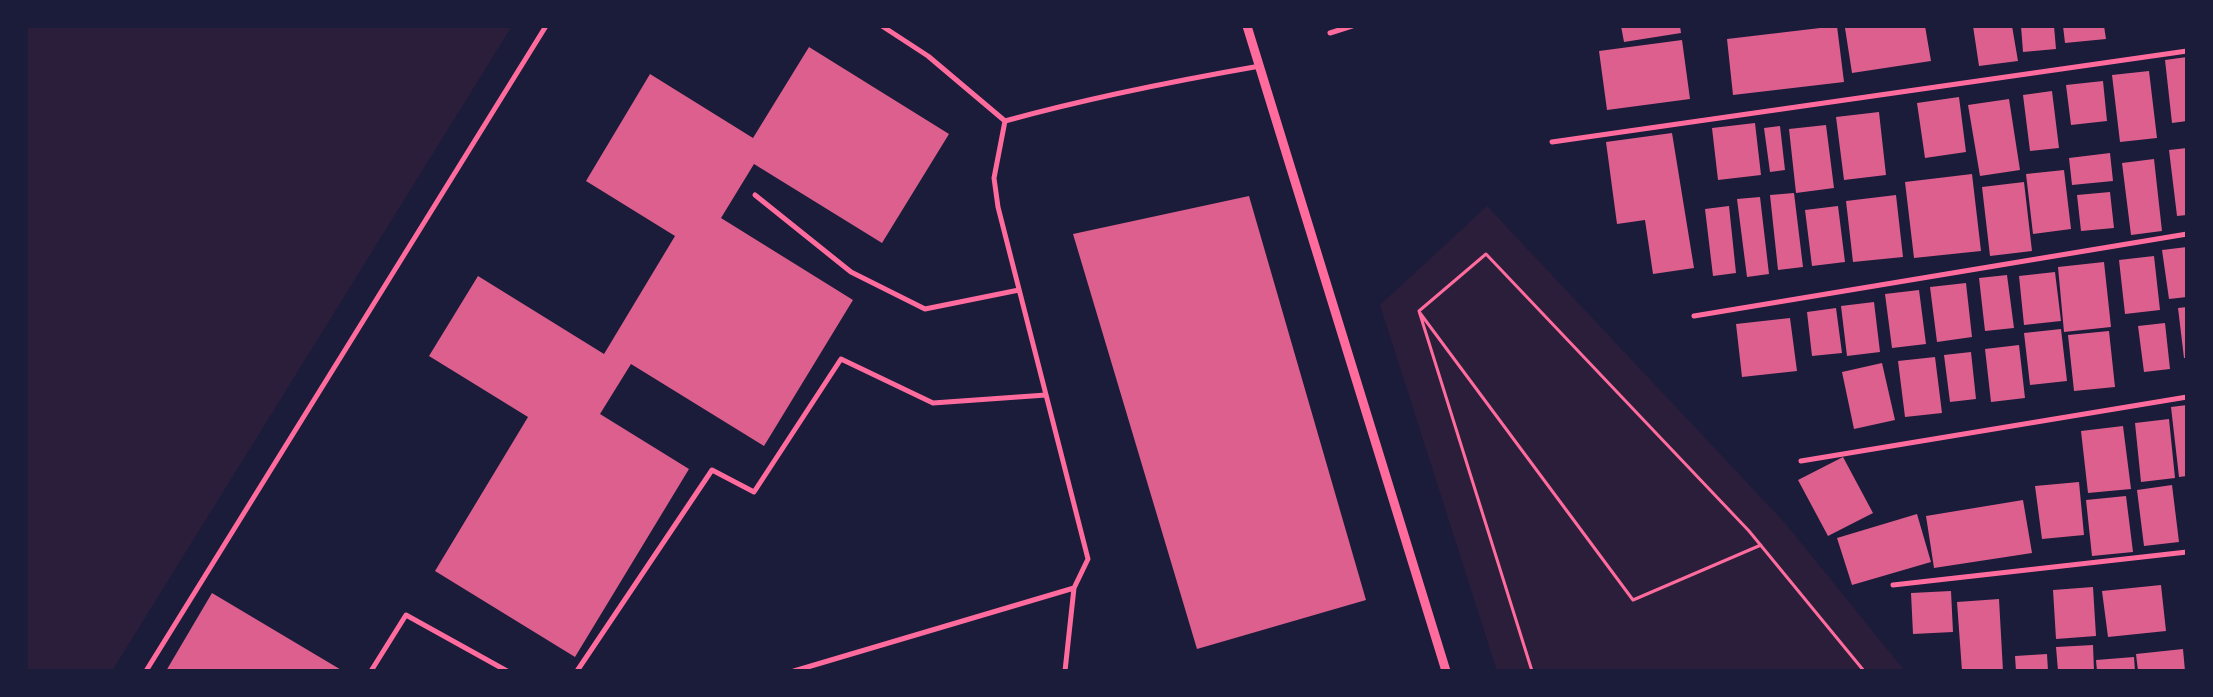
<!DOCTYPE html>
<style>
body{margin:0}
#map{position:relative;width:2213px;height:697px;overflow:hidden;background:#1b1b3a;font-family:"PT Sans",sans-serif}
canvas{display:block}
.frame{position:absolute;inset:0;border:28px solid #1b1b3a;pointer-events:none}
</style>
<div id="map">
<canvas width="2213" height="697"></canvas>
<div class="frame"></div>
</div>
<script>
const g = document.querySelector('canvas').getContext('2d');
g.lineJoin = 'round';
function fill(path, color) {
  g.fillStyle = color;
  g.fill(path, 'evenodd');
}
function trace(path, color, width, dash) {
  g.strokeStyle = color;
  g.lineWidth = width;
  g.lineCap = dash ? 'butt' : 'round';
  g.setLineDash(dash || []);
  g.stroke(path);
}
fill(new Path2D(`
 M26,26H512L112,671H26Z
 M1487,206L1785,523L1905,671H1497L1380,305Z`), '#2a1e3b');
fill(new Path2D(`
 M1621,26H1680L1681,33L1624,42Z
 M1837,26L1844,82L1733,95L1727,39Z
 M1856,26H1925L1931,61L1852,73L1845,28Z
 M1973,26H2012L2018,61L1979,66Z
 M2021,26H2054L2056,49L2023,52Z
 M2063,26H2104L2106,39L2065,43Z
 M1682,40L1690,99L1607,110L1599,51Z
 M809,47L949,134L882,243L754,164L721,218L853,300L764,446L631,364L600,414L689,469L575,657L435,571L528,417L429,356L478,276L604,354L675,236L586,181L650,74L753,138Z
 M2187,57V121L2172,123L2165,60Z
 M2149,71L2157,138L2120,142L2112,75Z
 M2103,81L2107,121L2071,125L2066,85Z
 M2052,91L2059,148L2030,151L2023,95Z
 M1959,97L1966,152L1925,158L1917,103Z
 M2009,99L2020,170L1980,176L1968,105Z
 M1879,112L1886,175L1844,180L1836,117Z
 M1755,123L1761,175L1718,180L1712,128Z
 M1826,125L1834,188L1796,193L1789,129Z
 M1780,126L1785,170L1770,172L1764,128Z
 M1672,133L1694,268L1653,274L1645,220L1617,224L1606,142Z
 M2187,148V215L2177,216L2169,150Z
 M2110,153L2113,181L2072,185L2069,158Z
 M2154,159L2162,231L2131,235L2122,163Z
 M2064,170L2071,229L2033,234L2026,174Z
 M1972,174L1981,251L1914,258L1905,182Z
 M2024,182L2032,251L1990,256L1982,187Z
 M2110,192L2114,228L2081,231L2077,195Z
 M1794,193L1803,267L1778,270L1770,195Z
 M1896,195L1903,257L1853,262L1846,201Z
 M1249,196L1366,600L1197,649L1073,234Z
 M1760,197L1769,274L1747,277L1737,199Z
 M1729,206L1736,273L1713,276L1705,209Z
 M1838,206L1845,262L1812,266L1805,210Z
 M2187,247V297L2169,299L2162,250Z
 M2154,256L2160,310L2125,314L2119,260Z
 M2104,262L2111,327L2064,332L2058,267Z
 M2055,272L2061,321L2024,325L2019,276Z
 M2007,275L2014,328L1985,331L1979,278Z
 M1966,283L1972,337L1937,342L1930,287Z
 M1919,290L1926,344L1892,348L1885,294Z
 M1874,302L1880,352L1847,356L1841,306Z
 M2187,307V358H2184L2178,308Z
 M1836,308L1842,353L1812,356L1807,312Z
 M1790,318L1797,371L1742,377L1736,324Z
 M2165,323L2170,369L2144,372L2138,326Z
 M2061,329L2067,381L2030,385L2024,333Z
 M2109,331L2115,387L2074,391L2068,335Z
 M2019,345L2025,398L1991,402L1985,349Z
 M1971,352L1976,399L1950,402L1944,355Z
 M1935,357L1942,413L1905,417L1898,361Z
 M1882,363L1895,420L1854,429L1842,372Z
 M2187,405V476L2179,477L2171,407Z
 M2169,419L2175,478L2141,482L2135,423Z
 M2123,426L2131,489L2088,493L2081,431Z
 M1843,457L1873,513L1828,536L1798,480Z
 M2079,482L2084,535L2042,539L2035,486Z
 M2172,485L2179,542L2144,546L2137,490Z
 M2126,496L2133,552L2092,556L2086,500Z
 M2023,500L2032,553L1934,568L1926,516Z
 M1917,514L1931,562L1852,585L1837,538Z
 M2161,585L2166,631L2108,637L2102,591Z
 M2093,587L2096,636L2056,639L2053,590Z
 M1951,591L1953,632L1913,634L1911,593Z
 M212,593L343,671H166Z
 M1999,599L2003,671H1962L1957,602Z
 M2093,645L2094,671H2058L2056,647Z
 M2183,649L2185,671H2138L2136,654Z
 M2047,654L2048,671H2016L2015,656Z
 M2134,657L2135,671H2097L2096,660Z`), '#dd5f8e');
trace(new Path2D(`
 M1420,313L1633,600L1761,545
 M1532,671L1419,311L1486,254L1749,531L1864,671`), '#ff6b9d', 3);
trace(new Path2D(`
 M882,26L928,56L1005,121C1088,98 1174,81 1260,66
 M1330,33L1352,26
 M1005,121L994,178L998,207L1088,559L1074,588L1065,671
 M1552,142L2187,51
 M755,195L851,272L925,309L1019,290
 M1694,316L2187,234
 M1801,461L2187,397
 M1893,585L2187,552
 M146,671L546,26
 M371,671L406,615L507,671
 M577,671L712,470L754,492L841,359L933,403L1046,395
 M794,671L1074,588`), '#ff6b9d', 5);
trace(new Path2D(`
 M1247,26L1446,671`), '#ff6b9d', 9);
</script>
